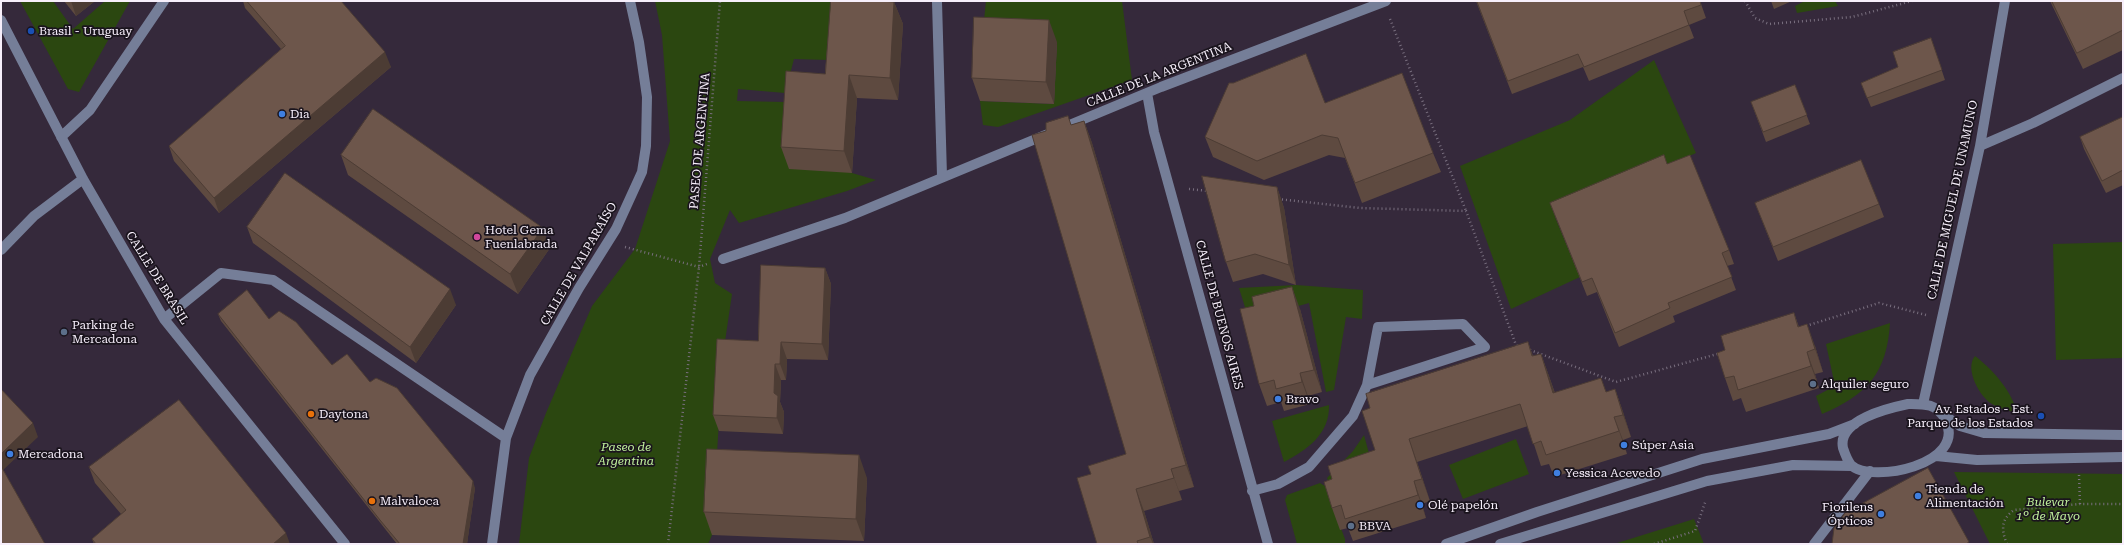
<!DOCTYPE html>
<meta charset="utf-8">
<style>
body{margin:0}
#map{position:relative;width:2124px;height:545px;overflow:hidden;background:#35293b;font-family:"Roboto Serif",serif}
canvas{display:block}
.frame{position:absolute;inset:0;border:2px solid #f7effb;pointer-events:none}
</style>
<div id="map">
<canvas width="2124" height="545"></canvas>
<div class="frame"></div>
</div>
<script>
const g = document.querySelector('canvas').getContext('2d');
g.lineJoin = 'round';
function fill(path, color) {
  g.fillStyle = color;
  g.fill(path, 'evenodd');
}
function trace(path, color, width, dash) {
  g.strokeStyle = color;
  g.lineWidth = width;
  g.lineCap = dash ? 'butt' : 'round';
  g.setLineDash(dash || []);
  g.stroke(path);
}
function label(font, color, halo, rows, align = 'center') {
  g.font = font + ' "Roboto Serif",serif';
  g.lineWidth = 3.5;
  g.setLineDash([]);
  g.textBaseline = 'middle';
  g.strokeStyle = halo;
  g.fillStyle = color;
  for (const [text, x, y, turn = 0] of rows) {
    g.save();
    g.translate(x, y);
    g.rotate((+turn || 0) * Math.PI / 180);
    g.textAlign = isNaN(turn) ? turn : align;
    if (halo) g.strokeText(text, 0, 0);
    g.fillText(text, 0, 0);
    g.restore();
  }
}
fill(new Path2D(`
 M20,1H53L73,29L105,1H130L79,92L68,89Z
 M655,1H833L829,60L794,59L785,93L738,89L737,101L785,102L852,173L876,180L847,191L739,223L730,210L710,259L715,283L732,294L723,355L712,535L708,544H519L529,458L546,413L592,306L635,249L670,141L662,35Z
 M986,1H1122L1132,80L998,127L983,125L980,101L1054,104L1057,42L982,39Z
 M1805,1H1835L1838,6L1797,13L1795,6Z
 M1654,60L1696,153L1555,217L1580,277L1511,309L1460,166L1570,120Z
 M2123,242V358L2056,360L2053,244Z
 M1296,285L1363,290L1362,319L1346,317L1334,390L1326,392L1309,303L1249,320L1239,288Z
 M1890,323C1887,373 1867,395 1822,414L1816,396L1835,386L1826,344Z
 M1975,356C1991,368 2010,389 2016,409L2013,412C2006,410 1998,408 1992,404C1980,397 1964,369 1975,356Z
 M1329,405C1330,434 1307,450 1284,462L1272,421Z
 M1364,435L1374,472L1330,485L1327,478L1353,451Z
 M1516,439L1529,474L1463,499L1449,465Z
 M1954,472L2123,474V544H1990Z
 M1320,483L1325,486L1345,539V544H1297L1285,500L1287,495Z
 M1694,519L1704,544H1614Z`), '#2b4710');
trace(new Path2D(`
 M1745,1L1755,18L1769,24L1852,17L1912,1
 M1390,19L1466,211
 M1189,189L1208,191
 M1278,199L1360,208L1466,211L1516,345L1519,347
 M625,247L699,267L707,264
 M1806,326L1879,303L1926,315
 M1530,350L1616,382L1721,353
 M2079,475L2080,504
 M668,544L699,267L720,1
 M1654,544L1695,531L1706,500
 M2007,544C2001,530 2001,519 2014,510L2080,504H2123`), '#796f7f', 2.5, [1, 3]);
trace(new Path2D(`
 M937,2L942,176
 M1,20L83,179L164,319L345,544
 M1147,93L1154,132L1268,544
 M61,137L90,110L164,1
 M1980,146L2033,123L2123,78
 M1,250L34,216L83,179
 M723,259L845,218L1161,87L1386,1
 M164,319L221,273L273,280L506,438
 M1908,404C1924,404 1936,403 1945,419C1969,465 1870,484 1851,465C1847,460 1845,454 1843,448C1837,420 1889,408 1908,404Z
 M1923,404L1980,146L2005,1
 M1944,415L1960,426L1984,433L2123,435
 M1936,456L1977,460L2123,457
 M1252,491L1278,484L1309,467L1353,416L1367,385L1485,347L1463,324L1378,327L1367,385
 M492,544L506,438L530,375L579,288L616,229L642,172L646,146L647,97L639,42L630,1
 M1446,544L1537,512L1702,459L1829,434L1855,424
 M1500,544L1707,481L1793,465L1852,466
 M1814,544L1870,471`), '#757e98', 10);
fill(new Path2D(`
 M64,1H95L76,16Z
 M243,1H341L391,67L219,213L174,161L169,146L281,49L245,8Z
 M1476,1H1700L1706,18L1689,25L1694,38L1589,81L1583,67L1512,94Z
 M1771,1H1792L1774,9Z
 M2050,1H2123V50L2083,69Z
 M894,2L903,24L898,100L857,98L852,173L789,169L781,147L825,74Z
 M1931,38L1945,80L1871,107L1861,83L1898,67Z
 M1057,42L1054,104L980,101L972,78Z
 M1795,85L1810,124L1766,142L1751,102Z
 M1325,103L1433,153L1441,172L1362,203L1345,158L1329,155L1264,180L1213,157L1205,137Z
 M2123,117V185L2106,193L2084,149L2080,137Z
 M1084,121L1092,143L1194,487L1179,491L1182,500L1144,511L1154,544H1097L1091,474L1126,454L1071,125Z
 M341,155L550,248L518,294L348,175Z
 M1667,164L1729,250L1734,264L1727,266L1736,290L1673,316L1675,322L1619,347L1597,292L1587,296L1550,203Z
 M1277,187L1284,208L1296,285L1263,274L1233,282L1226,262Z
 M1755,203L1879,204L1884,217L1778,261Z
 M247,227L456,305L416,363L253,243Z
 M825,268L831,284L828,360L787,359L786,380H781L780,402L784,412L783,434L719,431L713,415L758,341Z
 M1300,309L1322,392L1308,396L1310,404L1284,411L1281,402L1267,406L1259,384Z
 M1794,313L1799,327L1815,346L1823,372L1815,374L1819,388L1746,412L1741,398L1733,401L1725,378V350Z
 M218,314L269,319L332,365L370,382L475,488L467,544H397L221,321Z
 M1528,342L1533,356L1541,354L1555,393L1606,392L1615,389L1623,412L1631,437L1623,440L1627,454L1554,477L1549,464L1541,466L1528,426L1417,462L1430,501L1422,504L1426,518L1353,541L1348,528L1340,530L1332,508V479L1375,450L1370,408Z
 M89,467L290,544H94L92,539L121,514L95,483Z
 M867,478L864,541L712,535L704,512Z`), '#5e4a40');
fill(new Path2D(`
 M71,1H95L76,16Z
 M894,2L903,24L898,100L890,78Z
 M1049,20L1057,42L1054,104L1046,82Z
 M385,52L391,67L219,213L214,198Z
 M849,75L857,98L852,173L844,151Z
 M1084,121L1092,143L1194,487L1186,465Z
 M1277,187L1284,208L1296,285L1289,265Z
 M543,228L550,248L518,294L510,274Z
 M825,268L831,284L828,360L822,344Z
 M1292,287L1300,309L1322,392L1314,370Z
 M450,289L456,305L416,363L410,347Z
 M1807,324L1815,346L1823,372L1815,349Z
 M781,342L787,359L786,380L780,364Z
 M1807,352L1815,374L1819,388L1811,366Z
 M1541,354L1549,376L1562,415L1553,393Z
 M775,364L781,380L780,402L784,412L783,434L777,418L774,393Z
 M1300,373L1308,396L1310,404L1302,382Z
 M1615,389L1623,412L1631,437L1623,415Z
 M1614,417L1623,440L1627,454L1619,431Z
 M33,423L38,437L1,472V454Z
 M1409,439L1417,462L1430,501L1422,479Z
 M859,455L867,478L864,541L856,519Z
 M1171,469L1179,491L1182,500L1174,478Z
 M473,481L475,488L467,544H463Z
 M1414,481L1422,504L1426,518L1418,495Z
 M1136,489L1144,511L1154,544H1153L1150,537Z
 M286,533L290,544H273Z`), '#4c3c34');
const building = new Path2D(`
 M247,1H341L385,52L214,198L169,146L285,46Z
 M831,1H882L894,2L890,78L849,75L844,151L781,147L786,71L825,74Z
 M1477,1H1700L1701,5L1684,11L1689,25L1584,67L1578,54L1508,81Z
 M2052,1H2123V30L2077,53Z
 M974,17L1049,20L1046,82L972,78Z
 M1931,38L1942,70L1867,98L1861,83L1898,67L1893,52Z
 M1306,54L1325,103L1402,73L1433,153L1355,183L1338,138L1322,135L1257,161L1205,137L1229,83H1233Z
 M1795,85L1807,115L1763,132L1751,102Z
 M373,109L543,228L510,274L341,155Z
 M1068,116L1071,125L1084,121L1186,465L1171,469L1174,478L1136,489L1150,537L1137,541L1138,544H1097L1077,478L1091,474L1088,466L1126,454L1032,135L1046,131V123Z
 M2123,117V170L2102,181L2080,137Z
 M1664,155L1667,164L1690,155L1729,250L1722,253L1732,277L1668,303L1670,308L1615,333L1592,278L1582,282L1550,203Z
 M1861,160L1879,204L1773,247L1755,203Z
 M285,173L450,289L410,347L247,227Z
 M1202,176L1277,187L1289,265L1255,254L1226,262Z
 M761,265L825,268L822,344L781,342L780,364H775L774,393L778,396L777,418L713,415L717,339L758,341Z
 M1292,287L1314,370L1300,373L1302,382L1276,389L1274,380L1259,384L1240,309L1254,306L1252,297Z
 M247,290L269,319L279,311L296,322L332,365L347,354L370,382L376,378L397,388L473,481L463,544H400L380,520L218,314Z
 M1794,313L1798,327L1807,324L1815,349L1807,352L1811,366L1738,390L1734,376L1725,378L1717,353L1725,350L1721,336Z
 M1528,342L1532,356L1541,354L1553,393L1601,378L1606,392L1615,389L1623,415L1614,417L1619,431L1546,455L1541,441L1533,444L1520,404L1409,439L1422,479L1414,481L1418,495L1345,519L1341,505L1332,508L1324,482L1332,479L1328,466L1375,450L1362,411L1370,408L1366,394Z
 M1,389L33,423L1,454Z
 M179,400L286,533L273,544H96L92,539L126,510L89,467Z
 M707,449L859,455L856,519L704,512Z
 M1,466L45,544H1Z
 M1928,468L1969,542L1966,544H1832L1834,528L1845,513Z`);
fill(building, '#6d564b');
trace(building, '#4c3c34', 1);
for (const [x, y, r, color] of [
 [31,31,4,"#1a4fb4"],
 [282,114,4,"#3f7fe0"],
 [477,237,4,"#d1479c"],
 [64,332,4,"#5c6f8a"],
 [1813,384,4,"#5c6f8a"],
 [1278,399,4,"#3f7fe0"],
 [311,414,4,"#e8710a"],
 [2041,416,4,"#1a4fb4"],
 [1624,445,4,"#3f7fe0"],
 [10,454,4,"#3f7fe0"],
 [1557,473,4,"#3f7fe0"],
 [1918,496,4,"#3f7fe0"],
 [372,501,4,"#e8710a"],
 [1420,505,4,"#3f7fe0"],
 [1881,514,4,"#3f7fe0"],
 [1351,526,4,"#5c6f8a"]
]) {
  const dot = new Path2D();
  dot.arc(x, y, r, 0, 2 * Math.PI);
  g.fillStyle = color;
  g.fill(dot);
  trace(dot, '#1a141d', 1.5);
}
label('12px', '#f7effb', '#1a141d', [
 ["Brasil - Uruguay",39,31],
 ["Dia",290,114],
 ["Hotel Gema",485,230],
 ["Fuenlabrada",485,244],
 ["Parking de",72,325],
 ["Mercadona",72,339],
 ["Alquiler seguro",1821,384],
 ["Bravo",1286,399],
 ["Av. Estados - Est.",2033,409,"right"],
 ["Parque de los Estados",2033,423,"right"],
 ["Daytona",319,414],
 ["Súper Asia",1632,445],
 ["Mercadona",18,454],
 ["Yessica Acevedo",1565,473],
 ["Tienda de",1926,489],
 ["Alimentación",1926,503],
 ["Malvaloca",380,501],
 ["Olé papelón",1428,505],
 ["Fiorilens",1873,507,"right"],
 ["Ópticos",1873,521,"right"],
 ["BBVA",1359,526]
], 'left');
label('12px', '#f7effb', '#1a141d', [
 ["CALLE DE LA ARGENTINA",1159,75,-22],
 ["PASEO DE ARGENTINA",700,141,-85],
 ["CALLE DE MIGUEL DE UNAMUNO",1953,200,-78],
 ["CALLE DE VALPARAÍSO",579,264,-60],
 ["CALLE DE BRASIL",157,278,58],
 ["CALLE DE BUENOS AIRES",1219,315,75]
]);
label('italic 12px', '#c0f19c', '#1a141d', [
 ["Paseo de",626,447],
 ["Argentina",626,461],
 ["Bulevar",2048,502],
 ["1º de Mayo",2048,516]
]);
</script>
